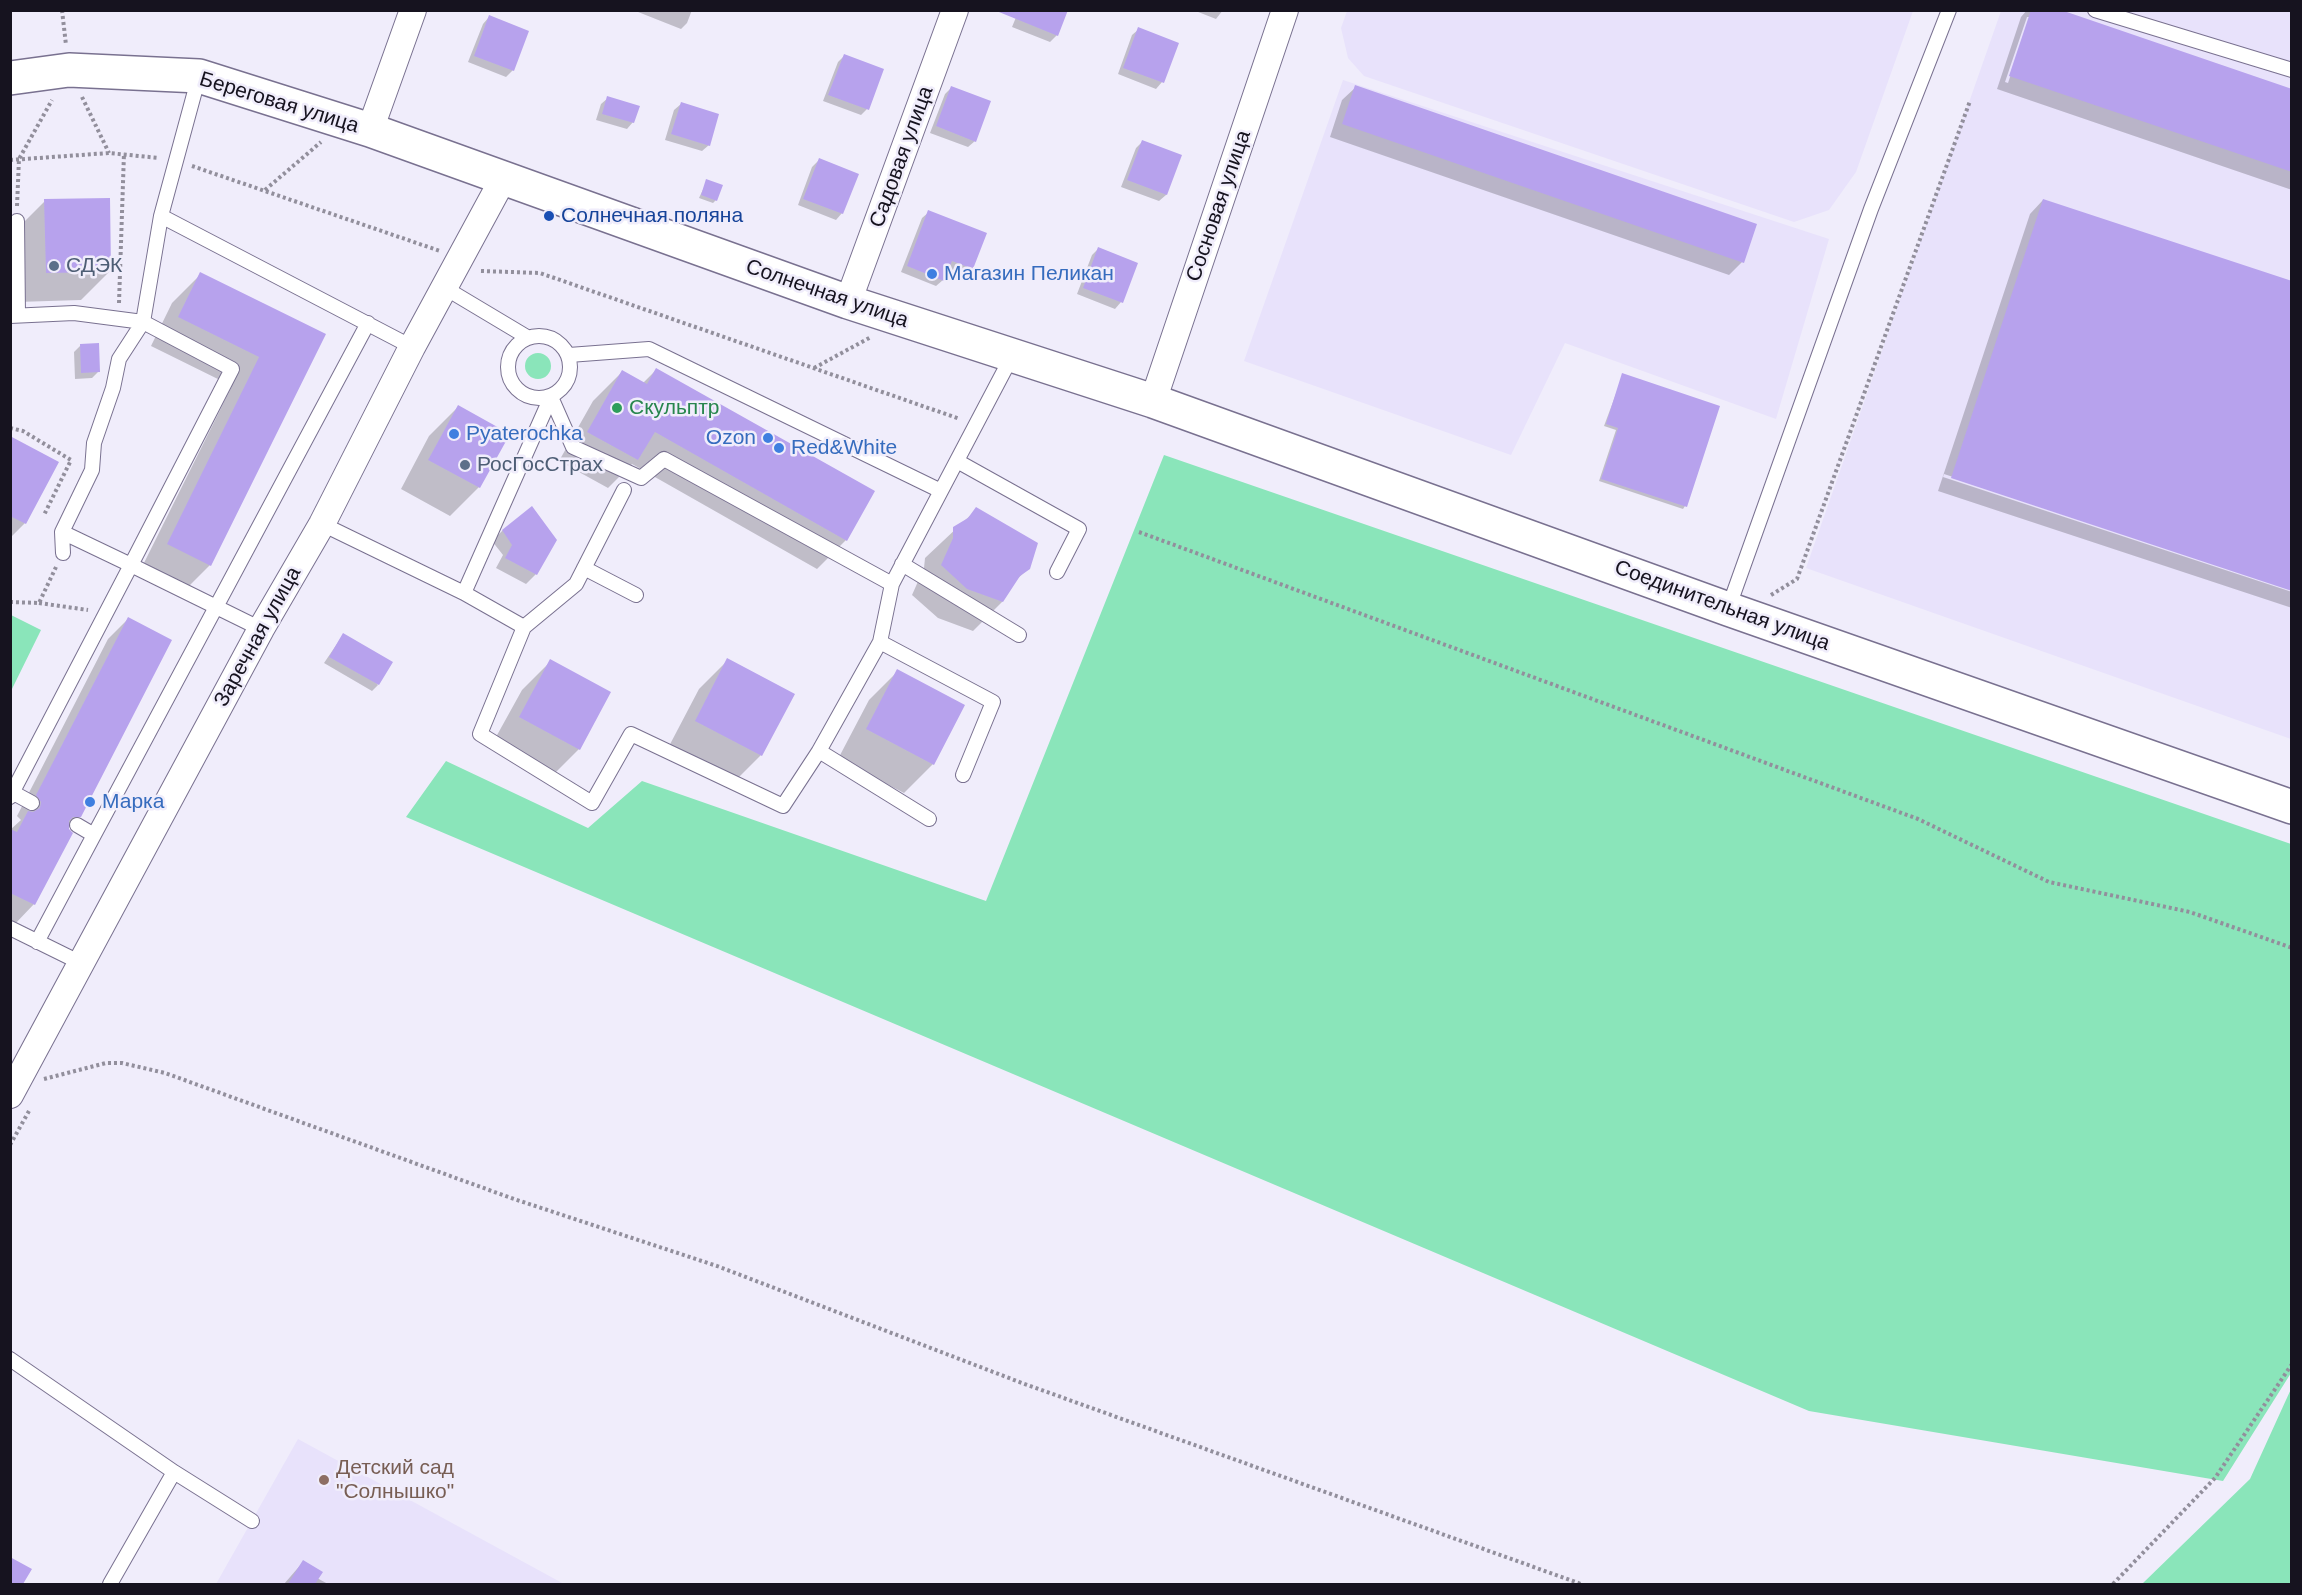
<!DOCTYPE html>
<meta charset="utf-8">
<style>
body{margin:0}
#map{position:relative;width:2302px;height:1595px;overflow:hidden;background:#f0edfb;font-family:Arial,sans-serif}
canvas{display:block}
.frame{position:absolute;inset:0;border:12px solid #16131f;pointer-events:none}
</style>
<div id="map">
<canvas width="2302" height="1595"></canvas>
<div class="frame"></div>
</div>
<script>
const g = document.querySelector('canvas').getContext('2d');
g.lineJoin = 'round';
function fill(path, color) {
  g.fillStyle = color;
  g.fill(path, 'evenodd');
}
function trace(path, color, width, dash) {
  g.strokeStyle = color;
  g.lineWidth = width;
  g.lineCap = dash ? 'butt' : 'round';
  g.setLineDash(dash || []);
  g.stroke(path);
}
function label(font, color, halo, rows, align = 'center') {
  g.font = font + ' Arial,sans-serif';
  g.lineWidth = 5;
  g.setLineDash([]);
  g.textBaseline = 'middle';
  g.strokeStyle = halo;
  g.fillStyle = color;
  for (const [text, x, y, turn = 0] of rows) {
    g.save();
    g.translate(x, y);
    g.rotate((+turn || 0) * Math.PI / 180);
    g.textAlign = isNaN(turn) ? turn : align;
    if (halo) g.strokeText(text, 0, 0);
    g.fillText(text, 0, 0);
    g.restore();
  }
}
fill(new Path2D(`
 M1347,11L1913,10V11L1856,172L1829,210L1794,222L1364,76L1348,58L1341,28Z
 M2001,11H2291V739L1806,568Z
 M1343,80L1829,239L1776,419L1565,343L1511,455L1244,361Z
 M298,1439L564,1584H216Z`), '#e8e2fb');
fill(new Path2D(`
 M525 366a13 13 0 1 1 26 0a13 13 0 1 1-26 0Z
 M1164,455L2291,844V1373L2223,1481L1809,1411L406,817L446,761L588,828L642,781L986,901Z
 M11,615L41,630L11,691Z
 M2291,1389V1584H2142L2250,1479Z`), '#8ae5ba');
fill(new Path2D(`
 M633,10H692L687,23L681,29Z
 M1019,10H1066L1057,35L1050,42L1012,27Z
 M1193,10H1223L1216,19Z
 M2027,10H2056L2292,91V190L1997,89L2021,17ZM2027,17H2030L2008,83L2005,82Z
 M489,17L513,70L506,77L468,62L483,24Z
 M1139,29L1162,82L1156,89L1118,74L1132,35Z
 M844,56L867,109L861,115L823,101L838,62Z
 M1356,87L1742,262L1729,275L1330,137L1342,100Z
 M951,88L975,141L968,147L930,133L945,94Z
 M608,98L633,122L627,129L596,120L601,104Z
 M681,104L709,145L702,151L665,140L674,110Z
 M1142,142L1180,156L1166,195L1159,201L1121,187L1136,148Z
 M819,160L842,213L836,220L798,205L812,167Z
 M707,181L716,200L713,203L699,198Z
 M2043,200L2292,589L1944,474L1943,477L2292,592V608L1938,491L2030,214Z
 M45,201L110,271L81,300L17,302L16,230Z
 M929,212L972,268L965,275L948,268L943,280L936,286L901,272L922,218Z
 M1098,249L1121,302L1115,309L1077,294L1092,255Z
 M201,274L323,335L210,565L181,594L139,573L232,386L151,346L172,303Z
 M81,345L98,372L92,378L75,379L74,352Z
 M656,370L846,540L817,569L632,464L608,488L559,461L593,401L622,372L643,383Z
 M1623,375L1685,506L1683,509L1599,481L1616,430L1604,426Z
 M458,407L479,487L450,516L401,489L429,436Z
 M10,437L25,523L10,538Z
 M977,509L1029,568L1013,583L1002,602L973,631L938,618L912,595L924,568L925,558Z
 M504,529L536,574L526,584L496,568L503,555L492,541Z
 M128,619L80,816L67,829L34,904L14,925L10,923V830L21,820L17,816L108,639Z
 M343,635L378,685L372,691L324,663Z
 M728,660L761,755L732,784L667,750L699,689Z
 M551,661L579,749L550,778L491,746L522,690Z
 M898,671L933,764L904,793L838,759L869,700Z
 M303,1562L317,1578L328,1584H284Z`), '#0003');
fill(new Path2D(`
 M994,10H1068L1058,36Z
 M2031,10H2061L2292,89V172L2009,76Z
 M489,15L529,31L514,71L474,56Z
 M1138,27L1179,43L1164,83L1123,68Z
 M844,54L884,69L869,110L828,95Z
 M1355,85L1757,224L1744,263L1342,124Z
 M951,86L991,101L976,142L936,126Z
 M607,96L640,106L634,123L602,114Z
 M681,102L719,114L710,146L671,134Z
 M1142,140L1182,155L1167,195L1127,180Z
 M819,158L859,174L843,214L803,199Z
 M706,179L723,185L717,201L701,195Z
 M110,198L111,272L46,273L44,199Z
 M2043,199L2292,281V591L1951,478Z
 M928,210L987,233L973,269L952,261L944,281L907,266Z
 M1098,247L1138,263L1123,303L1083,288Z
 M200,272L326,334L211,566L167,544L259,357L178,317Z
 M99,343L100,372L81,373L80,344Z
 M656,368L875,491L847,541L655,432L638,460L587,432L622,370L647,384Z
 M1622,373L1720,406L1687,507L1601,479L1618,428L1606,424Z
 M458,405L510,434L480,488L428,460Z
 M10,436L59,462L26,524L10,516Z
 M532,506L557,540L537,575L505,558L512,545L502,530Z
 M976,507L1038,543L1030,569L1020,576L1003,602L967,589L941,565L953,538V527L968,518Z
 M128,617L172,640L81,817H73L69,821V829L73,833L35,905L10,893V829L17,832L28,811L33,812L40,808L41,802L36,795Z
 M343,633L393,662L379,685L329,657Z
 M727,658L795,694L762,756L695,721Z
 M550,659L611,692L580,750L519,717Z
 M897,669L965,705L934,765L866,729Z
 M10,1557L32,1569L23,1584H10Z
 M303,1560L323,1572L315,1584H288Z`), '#b7a2ed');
const lane = new Path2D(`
 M2095,10L2292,70
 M161,216L412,347
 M17,221L18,315
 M445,288L527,337
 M10,316L74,313L143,322L232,369L131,565L261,629
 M508 367a31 31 0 1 1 62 0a31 31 0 1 1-62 0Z
 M569,355L649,349L941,491
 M551,397L573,447L641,478L664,459L892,584
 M957,461L1079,529L1057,572
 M322,524L464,593L551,397
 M62,532L92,470L94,443L113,388L119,359L143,322L161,216L199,76
 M902,564L1019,635
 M584,568L636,595
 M464,593L524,627L480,734L592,803L631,734L783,806L819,751
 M1728,609L1871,209L1949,10
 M524,627L576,584L624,490
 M880,642L993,702L963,775
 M10,791L32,803
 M10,797L131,565L62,532L63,553
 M929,819L819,751L880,642L892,584L1012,356
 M94,835L368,323
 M10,928L81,963
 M37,942L94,835L77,825
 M10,1359L174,1472L110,1584
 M174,1472L252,1521`);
const street = new Path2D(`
 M370,130L413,10
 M848,302L955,10
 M1153,401L1285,10
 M10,1095L261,629L322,524L412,347L503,179`);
const secondary = new Path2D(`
 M10,78L69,70L199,76L370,130L848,302L1153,401L1728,609L2292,807`);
trace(lane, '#797190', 16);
trace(street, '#797190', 28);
trace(secondary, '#797190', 36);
trace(new Path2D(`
 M62,10L66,45
 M82,97L109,153
 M10,160L109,153L159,158
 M192,166L440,251
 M265,190L321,142
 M17,206L19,159L52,100
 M481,271L540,273L960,419
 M119,303L124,153
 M814,368L871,337
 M10,428L23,431L71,460L44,515
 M1139,532L1918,819L2049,882L2190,912L2292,948
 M1771,595L1797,579L1970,101
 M10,602L39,603L56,567
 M39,603L88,610
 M44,1079L106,1063H122L165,1073L514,1199L717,1266L1022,1383L1581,1584
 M10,1145L29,1111
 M2113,1584L2215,1478L2292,1364`), '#928f9c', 4, [3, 3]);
trace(lane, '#fff', 14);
trace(street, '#fff', 26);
trace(secondary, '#fff', 33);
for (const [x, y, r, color] of [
 [549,216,6,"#1a4fb4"],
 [54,266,6,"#5c6f8a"],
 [932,274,6,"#3f7fe0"],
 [617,408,6,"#2e9e5b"],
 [454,434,6,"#3f7fe0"],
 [768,438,6,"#3f7fe0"],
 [779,448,6,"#3f7fe0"],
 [465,465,6,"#5c6f8a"],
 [90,802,6,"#3f7fe0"],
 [324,1480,6,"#8d6e63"]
]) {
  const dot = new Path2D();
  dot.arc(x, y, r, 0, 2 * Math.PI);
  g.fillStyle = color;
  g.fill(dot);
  trace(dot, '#f0edfb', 2);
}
label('21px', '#16131f', '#f0edfb', [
 ["Береговая улица",279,103,17],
 ["Садовая улица",902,157,-70],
 ["Сосновая улица",1219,206,-71],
 ["Солнечная улица",827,294,19],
 ["Соединительная улица",1722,606,20],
 ["Заречная улица",258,637,-61]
]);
label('21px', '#164399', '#f0edfb', [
 ["Солнечная поляна",561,216]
], 'left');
label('21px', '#4e5e75', '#f0edfb', [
 ["СДЭК",66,266],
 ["РосГосСтрах",477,465]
], 'left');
label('21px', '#366cbe', '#f0edfb', [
 ["Магазин Пеликан",944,274],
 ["Pyaterochka",466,434],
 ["Ozon",756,438,"right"],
 ["Red&White",791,448],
 ["Марка",102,802]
], 'left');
label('21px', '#27864d', '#f0edfb', [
 ["Скульптр",629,408]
], 'left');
label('21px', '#785e54', '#f0edfb', [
 ["Детский сад",336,1468],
 ["\"Солнышко\"",336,1492]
], 'left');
</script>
